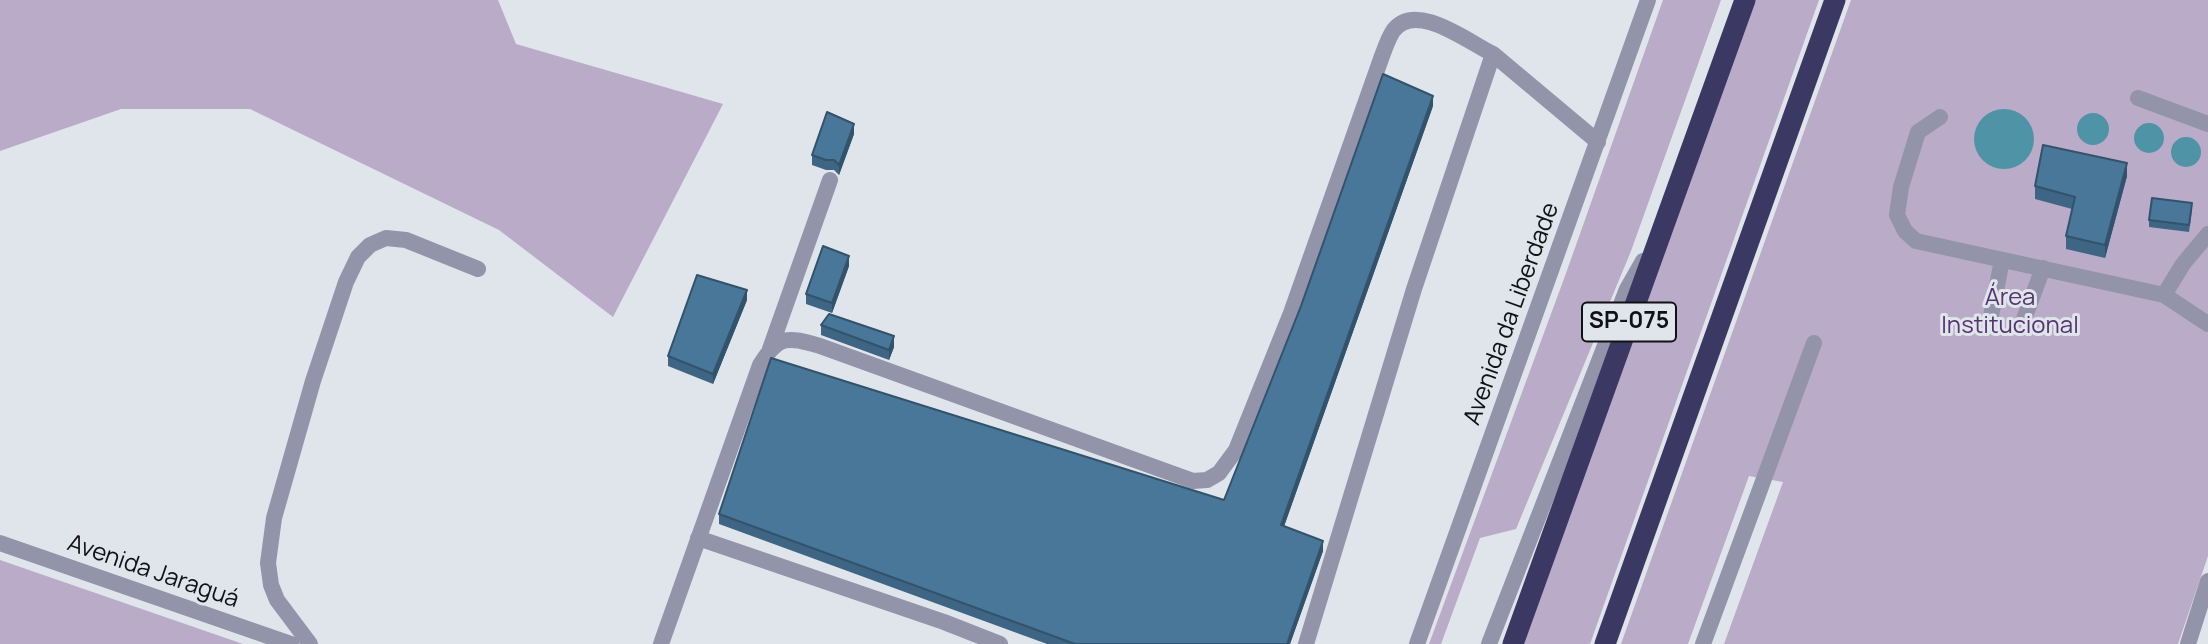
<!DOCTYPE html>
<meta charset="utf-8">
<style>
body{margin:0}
canvas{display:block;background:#e0e4eb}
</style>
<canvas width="2208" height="644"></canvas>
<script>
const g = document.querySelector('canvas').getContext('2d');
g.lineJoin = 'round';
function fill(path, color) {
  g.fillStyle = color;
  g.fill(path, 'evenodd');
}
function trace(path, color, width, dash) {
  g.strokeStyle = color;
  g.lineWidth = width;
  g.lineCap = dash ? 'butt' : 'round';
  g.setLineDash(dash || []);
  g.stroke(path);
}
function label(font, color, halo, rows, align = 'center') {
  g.font = font + ' Manrope,sans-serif';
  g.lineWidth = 6;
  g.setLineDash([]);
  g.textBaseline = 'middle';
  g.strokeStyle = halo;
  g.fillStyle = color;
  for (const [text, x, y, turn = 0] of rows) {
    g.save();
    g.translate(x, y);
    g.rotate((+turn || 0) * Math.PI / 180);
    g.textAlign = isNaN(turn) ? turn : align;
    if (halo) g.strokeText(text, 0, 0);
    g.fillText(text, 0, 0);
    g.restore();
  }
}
fill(new Path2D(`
 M0,0H498L516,44L723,104L613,317L499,230L250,109H121L0,151Z
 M1663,0H1721L1631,251L1516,529L1480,538L1441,644H1429L1565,276Z
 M1754,0H1819L1590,644H1524Z
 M1851,0H2208V556L2178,644H1724L1783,482L1749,476L1688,644H1621Z
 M0,560L243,644H0Z`), '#baabc9');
fill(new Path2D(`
 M1974 139a30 30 0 1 1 60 0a30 30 0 1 1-60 0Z
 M2077 129a16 16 0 1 1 32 0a16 16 0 1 1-32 0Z
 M2134 138a15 15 0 1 1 30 0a15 15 0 1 1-30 0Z
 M2171 152a15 15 0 1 1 30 0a15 15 0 1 1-30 0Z`), '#4f93a7');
trace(new Path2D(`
 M1493,54L1598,142
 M2138,98L2208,124
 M1940,117L1918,132L1901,187L1897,215L1905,231L1916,241L2164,295L2208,324
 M2164,295L2183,264L2208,234
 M1991,316L2002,260
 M2024,319L2043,268
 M770,349L830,180
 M698,538L944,622L1000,644
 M0,543L291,644
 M310,644L277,600L271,585L268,563L274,518L313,381L346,282L358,257L370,245L386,238L406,240L478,269
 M661,644L760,365C779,334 788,337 820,346L1193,481L1207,480L1219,473L1236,450L1291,313L1382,56C1385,48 1388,39 1393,31C1415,0 1468,42 1493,54L1414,289L1306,644
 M1417,644L1648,0
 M1489,644L1627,289L1643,261
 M1703,644L1814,343
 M2188,644L2208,581`), '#9393aa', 16);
trace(new Path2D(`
 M1513,644L1745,0
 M1605,644L1835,0`), '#3c3864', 21);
fill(new Path2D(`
 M1433,106L1284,526L1323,551L1290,644H1047L719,524V514L1224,500Z
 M854,134L839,175L834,170H826L812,165V155Z
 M2127,176L2105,258L2066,249V236L2072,209L2035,199V186Z
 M2192,210L2189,232L2149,227V220Z
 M849,266L832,313L806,304V294Z
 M747,300L713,384L668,366V356Z
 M821,325L894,347L889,360L821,335Z`), '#3e6684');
fill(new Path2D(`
 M1433,96V106L1281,535V525Z
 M854,124V134L839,175V165Z
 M2127,163V176L2105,258V245Z
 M849,256V266L832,313V303Z
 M747,290V300L713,384V374Z
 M894,336V347L889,360V350Z
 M1323,541V551L1290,644H1287Z`), '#32536b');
const building = new Path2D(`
 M1383,74L1433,96L1281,525L1323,541L1287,644H1075L719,514L771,358L1224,500L1301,306Z
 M827,112L854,124L839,165L834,160H826L812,155Z
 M2043,145L2127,163L2105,245L2066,236L2075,197L2035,186Z
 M2152,198L2192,203L2189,225L2149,220Z
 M823,246L849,256L832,303L806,294Z
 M697,275L747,290L713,374L668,356Z
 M829,314L894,336L889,350L821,325Z`);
fill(building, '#487799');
trace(building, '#32536b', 2);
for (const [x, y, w] of [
 [1629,322,94]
]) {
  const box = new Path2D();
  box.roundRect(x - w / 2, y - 19.5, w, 39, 5);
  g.fillStyle = '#e0e4eb';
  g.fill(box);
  trace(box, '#101114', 2);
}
label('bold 23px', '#101114', null, [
 ["SP-075",1629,322]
]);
label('24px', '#563470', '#e0e4eb', [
 ["Área",2010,298],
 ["Institucional",2010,326]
]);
label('24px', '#101114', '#e0e4eb', [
 ["Avenida da Liberdade",1512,314,-70],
 ["Avenida Jaraguá",153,572,19]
]);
</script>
